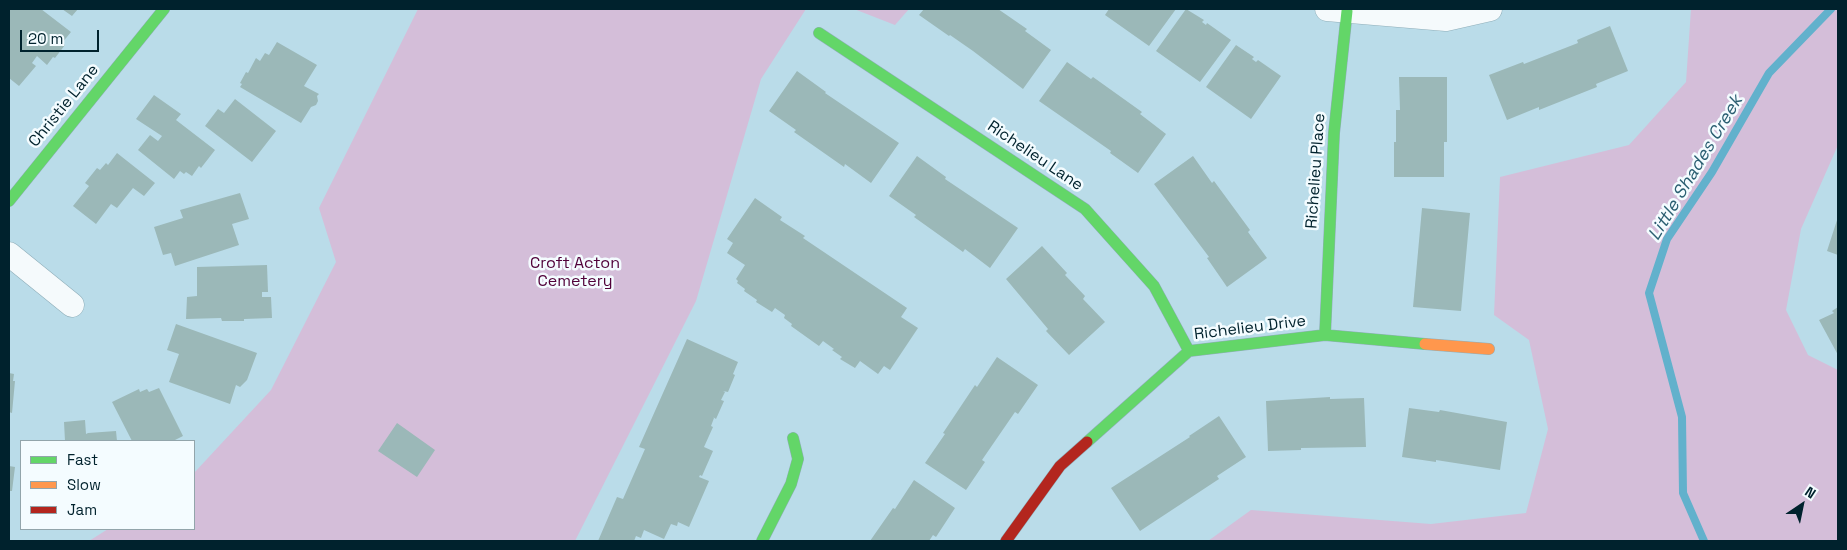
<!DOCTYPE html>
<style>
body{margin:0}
#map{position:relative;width:1847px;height:550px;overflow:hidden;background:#badce9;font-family:"Space Grotesk",sans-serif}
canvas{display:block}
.frame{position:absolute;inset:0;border:10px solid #00222d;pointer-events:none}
.legend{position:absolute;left:20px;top:440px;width:175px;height:90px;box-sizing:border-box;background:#f4fcff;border:1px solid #92a5ab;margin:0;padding:6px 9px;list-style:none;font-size:15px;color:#00222d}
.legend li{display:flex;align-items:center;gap:10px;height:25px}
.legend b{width:25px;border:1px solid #92a5ab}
.north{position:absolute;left:1777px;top:480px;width:50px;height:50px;-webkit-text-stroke:4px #f4fcff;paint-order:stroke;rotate:34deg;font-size:14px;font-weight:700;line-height:20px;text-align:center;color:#00222d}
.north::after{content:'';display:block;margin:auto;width:18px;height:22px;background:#00222d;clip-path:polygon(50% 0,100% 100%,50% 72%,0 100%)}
.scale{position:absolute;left:20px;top:30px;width:79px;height:22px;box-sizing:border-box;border:2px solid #00222d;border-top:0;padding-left:6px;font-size:15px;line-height:18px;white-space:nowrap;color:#00222d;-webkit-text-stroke:4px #f4fcff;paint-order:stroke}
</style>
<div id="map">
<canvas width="1847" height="550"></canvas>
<div class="frame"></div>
<ul class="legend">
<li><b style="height:6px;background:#63d668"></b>Fast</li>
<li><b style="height:6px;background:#ff974d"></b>Slow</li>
<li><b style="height:6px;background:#b3261e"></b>Jam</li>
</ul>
<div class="north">N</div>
<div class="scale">20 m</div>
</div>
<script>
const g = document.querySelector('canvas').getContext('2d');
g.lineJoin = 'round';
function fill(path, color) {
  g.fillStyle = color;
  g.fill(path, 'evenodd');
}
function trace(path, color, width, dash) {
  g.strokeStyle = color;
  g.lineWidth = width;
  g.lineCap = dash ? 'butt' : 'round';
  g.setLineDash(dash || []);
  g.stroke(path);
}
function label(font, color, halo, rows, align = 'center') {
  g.font = font + ' "Space Grotesk",sans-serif';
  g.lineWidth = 5;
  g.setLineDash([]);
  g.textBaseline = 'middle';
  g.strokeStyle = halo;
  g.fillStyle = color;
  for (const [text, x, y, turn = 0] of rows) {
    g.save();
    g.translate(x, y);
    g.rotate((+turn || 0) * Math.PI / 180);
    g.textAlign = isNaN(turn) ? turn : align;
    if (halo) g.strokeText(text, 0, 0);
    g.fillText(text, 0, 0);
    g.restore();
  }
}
fill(new Path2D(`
 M418,9H806L761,79L696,301L575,541H89L108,529H194V473L271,390L336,262L319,208Z
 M854,9H909L895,25Z
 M1691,9H1838V145L1801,229L1786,310L1808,355L1838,370V541H1208L1251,510L1431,524L1526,513L1548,429L1529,340L1494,315L1500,177L1629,145L1686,82Z`), '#d4bed9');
trace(new Path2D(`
 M1704,541L1683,493L1682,417L1649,293L1667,239L1712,172L1769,73L1831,9`), '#62b1cc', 8);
fill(new Path2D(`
 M9,9H41L71,32L62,43L65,45L55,58L53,57L47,65L37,56L32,63L36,66L19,86L9,78Z
 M62,9H78L72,16Z
 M924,9H998L1027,29L1025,31L1051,50L1023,89L973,51L950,35L949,36L919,15Z
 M1109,9H1176L1149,46L1105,15Z
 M1186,9L1204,20L1202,22L1206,25L1207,23L1231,40L1200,82L1156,51Z
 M1610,26L1628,71L1596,84L1597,87L1539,110V107L1507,120L1489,75L1523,62L1524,64L1578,43L1577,40Z
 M277,42L317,65L304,86L319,94L317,96L318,101L316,105L311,107L301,123L240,87L242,84L240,83L246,72L248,73L256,58L260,61L265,53L269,55Z
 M1236,45L1254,57L1252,59L1256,62L1258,60L1281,76L1251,119L1206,87Z
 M1067,62L1091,79L1093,77L1142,112L1140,114L1166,134L1138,173L1110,153L1111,151L1039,101Z
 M797,71L826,92L825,93L899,143L871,183L845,164L844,167L794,132L796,130L769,111Z
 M1399,77H1447V142H1444V177H1394V142H1396V110H1400Z
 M154,95L181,114L176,120L215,150L201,168L199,166L192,176L186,172L184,174L180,171L174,179L138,150L150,135L158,141L162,136L136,119Z
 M235,99L276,131L252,162L205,126L218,109L224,113Z
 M117,153L155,183L144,196L133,188L117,208L111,204L96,224L73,206L89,186L85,183L97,168L100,170L106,163L108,165Z
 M917,156L946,177L945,179L1018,228L990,268L965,249L963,252L914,217L916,215L889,196Z
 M1193,156L1212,183L1214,181L1250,230L1248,232L1267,258L1227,287L1207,258L1209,257L1154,184Z
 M240,193L249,219L232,224L239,245L175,266L171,253L163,255L154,227L183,218L180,210Z
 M755,198L782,217L780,220L805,236L803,238L907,308L901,317L918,328L890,370L884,366L878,374L860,361L855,368L840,359L842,357L832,350L834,349L823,341L819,346L791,326L792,324L784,318L785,315L775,308L772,312L756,302L757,300L744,291L745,289L737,283L738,281L736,279L745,265L727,253L733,243L727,239Z
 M1422,208L1470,213L1461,311L1413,307Z
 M1838,217V255L1827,251Z
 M1042,246L1067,273L1065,275L1085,296L1083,299L1105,322L1069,355L1046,331L1048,329L1006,279Z
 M267,265L268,292H262V297H271L272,318L244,319V321H222L221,318L186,319L187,297L197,296V267Z
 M1838,307V355L1819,320L1834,313L1832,311Z
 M176,324L257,353L247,380L240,387L236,385L230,404L169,382L179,354L167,350Z
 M687,339L738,362L733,374L735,375L728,392L723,391L725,392L721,400L724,401L716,419L713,417L714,418L711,426L713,427L704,447L713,451L702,476L700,475L699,477L709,481L689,527L678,522L677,526L671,524L664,539L644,530L641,538L636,536L634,541H598L617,497L623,499L645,449L639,447Z
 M997,357L1038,385L1018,414L1015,412L982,460L985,462L966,490L925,463L945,434L943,433L975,385L977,387Z
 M9,373L14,374L13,381H15L12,413L9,412Z
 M159,388L183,436L173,441H132L112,402L139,389L140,392L147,389L149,392Z
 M1330,397V399L1364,398L1366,447L1301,448V450L1268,451L1266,401Z
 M1409,408L1439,412L1440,410L1507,422L1500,470L1436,460V462L1402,457Z
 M1219,416L1246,457L1217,476L1219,479L1140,531L1111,488L1190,437L1189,436Z
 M85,420L86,434L88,433L116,431L117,441H65L64,422Z
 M397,423L435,450L417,477L378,451Z
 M9,466L15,467L12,491H9Z
 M914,480L955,508L936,537L933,535L929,541H870L893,508L895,509Z`), '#9bb8b8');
const street = new Path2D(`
 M1327,9L1446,19L1490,9
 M9,254L72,305`);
const fast = new Path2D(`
 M819,33L1085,209L1154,286L1189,351
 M9,201L164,9
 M1325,335L1334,133L1347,11
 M1087,442L1189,351L1325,335L1425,344
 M762,541L791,484L798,459L793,438`);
const slow = new Path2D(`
 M1425,344L1489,349`);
const jam = new Path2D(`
 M1006,541L1060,466L1087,442`);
trace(street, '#8faeb9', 25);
trace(fast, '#8faeb9', 12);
trace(slow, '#8faeb9', 12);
trace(jam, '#8faeb9', 12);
trace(street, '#f5fafc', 24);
trace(fast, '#63d668', 11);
trace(slow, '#ff974d', 11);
trace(jam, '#b3261e', 11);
label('16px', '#00222d', '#f4fcff', [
 ["Christie Lane",64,106,-51],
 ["Richelieu Lane",1035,156,34],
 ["Richelieu Place",1316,171,-86],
 ["Richelieu Drive",1250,328,-7]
]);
label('16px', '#510039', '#f4fcff', [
 ["Croft Acton",575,264],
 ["Cemetery",575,282]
]);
label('italic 18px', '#2b5f72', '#f4fcff', [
 ["Little Shades Creek",1696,168,-59]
]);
</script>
